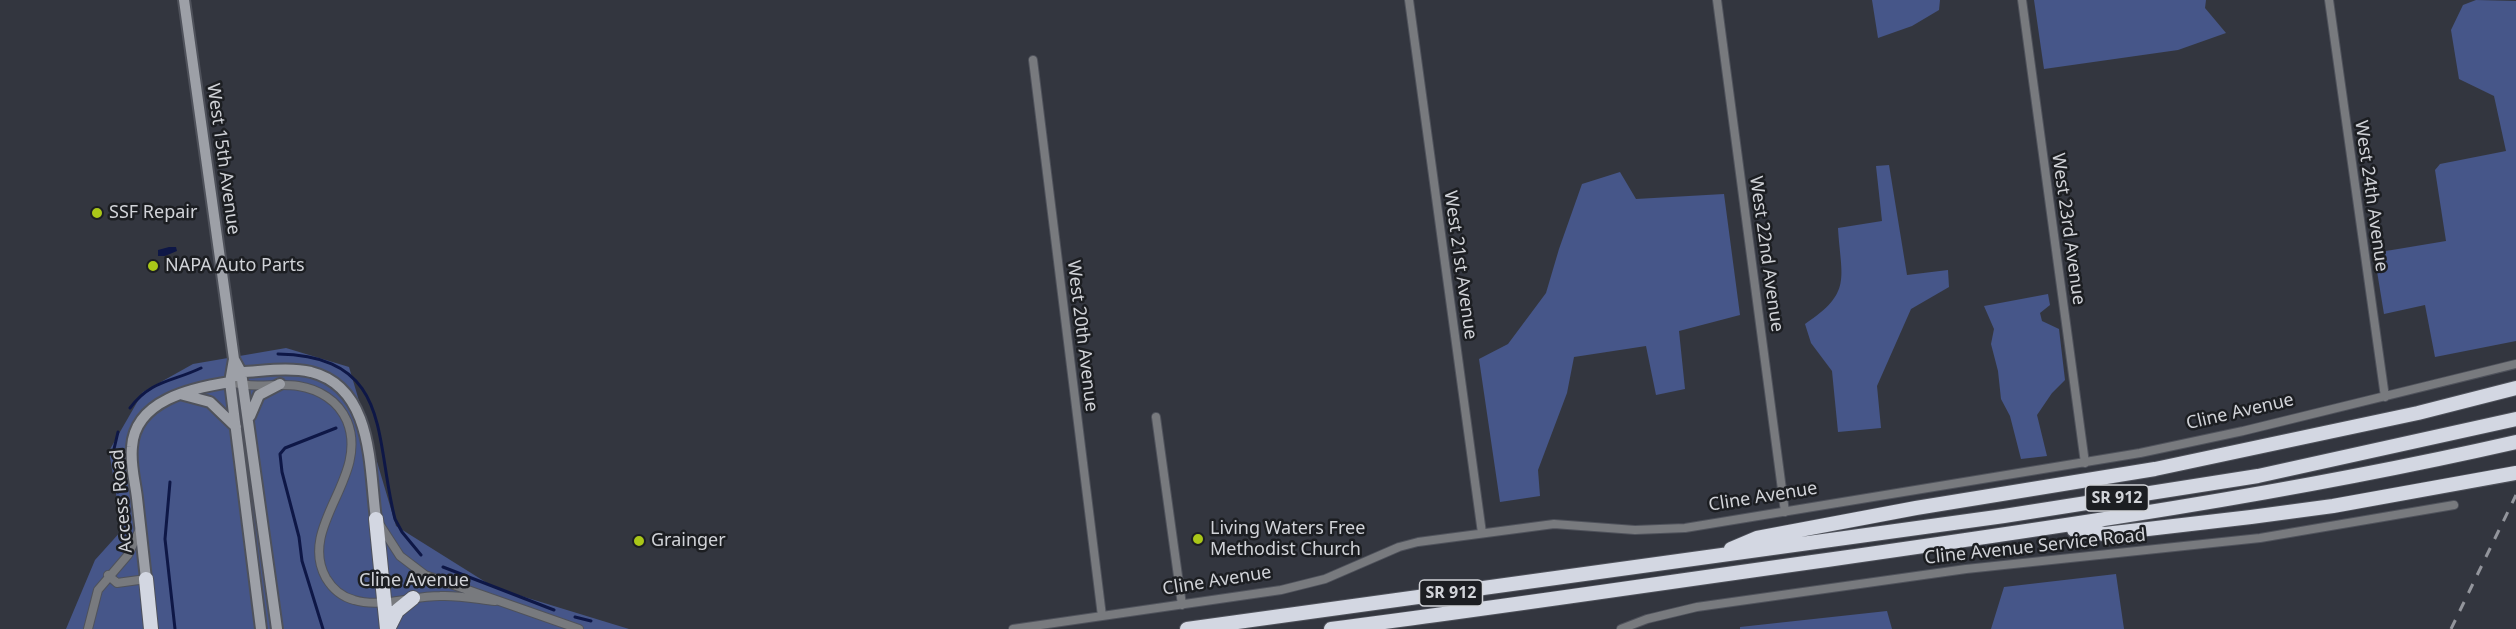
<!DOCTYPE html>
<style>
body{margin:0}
canvas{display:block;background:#33363f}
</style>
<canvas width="2516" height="629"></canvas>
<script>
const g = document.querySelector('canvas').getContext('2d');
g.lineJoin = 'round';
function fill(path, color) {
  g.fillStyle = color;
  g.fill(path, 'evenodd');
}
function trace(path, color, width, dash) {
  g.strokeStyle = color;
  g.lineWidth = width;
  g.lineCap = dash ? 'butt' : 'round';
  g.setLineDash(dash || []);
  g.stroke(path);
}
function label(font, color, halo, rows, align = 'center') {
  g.font = font + ' "Noto Sans",sans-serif';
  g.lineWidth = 5;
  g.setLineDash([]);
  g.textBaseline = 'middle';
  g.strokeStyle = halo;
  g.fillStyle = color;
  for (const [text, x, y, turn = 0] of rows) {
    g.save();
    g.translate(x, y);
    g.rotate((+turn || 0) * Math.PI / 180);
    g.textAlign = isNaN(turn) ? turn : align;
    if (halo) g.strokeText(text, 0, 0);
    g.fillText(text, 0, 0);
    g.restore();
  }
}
fill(new Path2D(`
 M1872,0H1940L1939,10L1912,26L1878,38Z
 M2034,0H2206L2205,8L2226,33L2178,50L2044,69Z
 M2476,0L2516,1V341L2435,357L2425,305L2384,314L2374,253L2446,241L2435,170L2440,164L2506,151L2494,96L2459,79L2451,30L2463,5Z
 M1889,165L1907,275L1948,270L1949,287L1911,309L1877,386L1881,428L1838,432L1832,371L1811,343L1805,324C1853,292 1841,279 1838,228L1882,221L1876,166Z
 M1620,172L1636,199L1724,194L1740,315L1679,331L1685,389L1656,395L1646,346L1574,357L1567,393L1538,470L1540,496L1500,502L1479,359L1508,344L1546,293L1559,249L1582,184Z
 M2048,294L2050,305L2040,313L2042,321L2059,329L2065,380L2052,393L2037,415L2047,456L2021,459L2010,416L2001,399L1998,371L1991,344L1994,329L1984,306Z
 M286,348L349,367L396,526L495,588L629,629H66L95,560L122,530L109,451L143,392L193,364Z
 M2116,574L2124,629H1991L2004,587Z
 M1887,611L1892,629H1740V627Z`), '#465689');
fill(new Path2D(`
 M169,247H176L177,251L165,256H158V250Z`), '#0e1746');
trace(new Path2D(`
 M278,354C393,356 374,438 395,519L402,532L421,555
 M130,408C151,380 172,382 201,368
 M170,482L165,539L175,629
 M118,492L114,449L118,432
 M443,567L554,610
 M575,617L591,621
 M323,629L302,561L299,537L282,472L280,454L285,448L336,428`), '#0e1746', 3);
const street = new Path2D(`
 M1409,0L1482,533
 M1717,0L1785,512
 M2022,0L2085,463
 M2329,0L2385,397
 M1033,60L1102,616
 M230,382C264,392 294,375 327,397C336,403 343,412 347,421C370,477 297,526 326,578C332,588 342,597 354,600C381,608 412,596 440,596C458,595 477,599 495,601
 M1156,417L1182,605
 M380,525L400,556L425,575L579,629
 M108,575L117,583L146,579
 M88,629L98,590L128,555L140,529
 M1013,629L1281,590L1325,579L1399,547L1418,542L1554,524L1635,530L1685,528L2140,453L2243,431L2516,364
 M1621,629L1647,619L1697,607L1966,569L2260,538L2454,505`);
const secondary = new Path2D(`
 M184,0L234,359L230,382L261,629
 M234,359L241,372L277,629
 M236,376L241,372C264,371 289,367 311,372C374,388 369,468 376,519
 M180,394L210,402L236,427
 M250,416L259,395L280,384
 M146,579C143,552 140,525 137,498C135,481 130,464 132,447C135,400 192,388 230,382`);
const highway = new Path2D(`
 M376,519L387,629
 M2074,530L2105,534L2251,517L2333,506L2516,473
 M1731,549L1757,538L1916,508L2155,469L2418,413L2516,388
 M146,579L151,629
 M388,629L397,611L413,598
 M1187,629L2004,516L2258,476L2516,419
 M1331,629C1496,608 1661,583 1827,560C2058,527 2288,494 2516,442`);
trace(street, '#4f525b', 10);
trace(secondary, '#4f525b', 14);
trace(highway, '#4f525b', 16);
trace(street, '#787a7e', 8);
trace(secondary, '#9da0a7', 10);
trace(highway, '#d3d7e2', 14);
trace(new Path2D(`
 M2451,629L2516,495`), '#93959c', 3, [10, 10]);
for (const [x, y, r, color] of [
 [97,213,6,"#aac718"],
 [153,266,6,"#aac718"],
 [1198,539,6,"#aac718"],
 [639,541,6,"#aac718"]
]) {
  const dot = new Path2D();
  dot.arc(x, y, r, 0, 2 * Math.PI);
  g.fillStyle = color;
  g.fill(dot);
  trace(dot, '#1c1e22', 2);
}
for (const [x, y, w] of [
 [2117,498,63],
 [1451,593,63]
]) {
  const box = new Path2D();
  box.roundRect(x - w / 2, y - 13, w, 26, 4.5);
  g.fillStyle = '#1c1e22';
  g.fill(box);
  trace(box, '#d1d3d8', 1.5);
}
label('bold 16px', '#d1d3d8', null, [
 ["SR 912",2117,498],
 ["SR 912",1451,593]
]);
label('18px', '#d1d3d8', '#1c1e22', [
 ["West 15th Avenue",223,159,82],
 ["West 24th Avenue",2371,196,82],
 ["West 23rd Avenue",2068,229,82],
 ["West 22nd Avenue",1766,254,82],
 ["West 21st Avenue",1460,265,82],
 ["West 20th Avenue",1082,336,83],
 ["Cline Avenue",2240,412,-13],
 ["Cline Avenue",1763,497,-9],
 ["Access Road",122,501,-95],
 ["Cline Avenue Service Road",2035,547,-6],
 ["Cline Avenue",414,581],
 ["Cline Avenue",1217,581,-9]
]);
label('18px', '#d1d3d8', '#1c1e22', [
 ["SSF Repair",109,213],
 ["NAPA Auto Parts",165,266],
 ["Living Waters Free",1210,529],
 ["Methodist Church",1210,550],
 ["Grainger",651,541]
], 'left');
</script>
